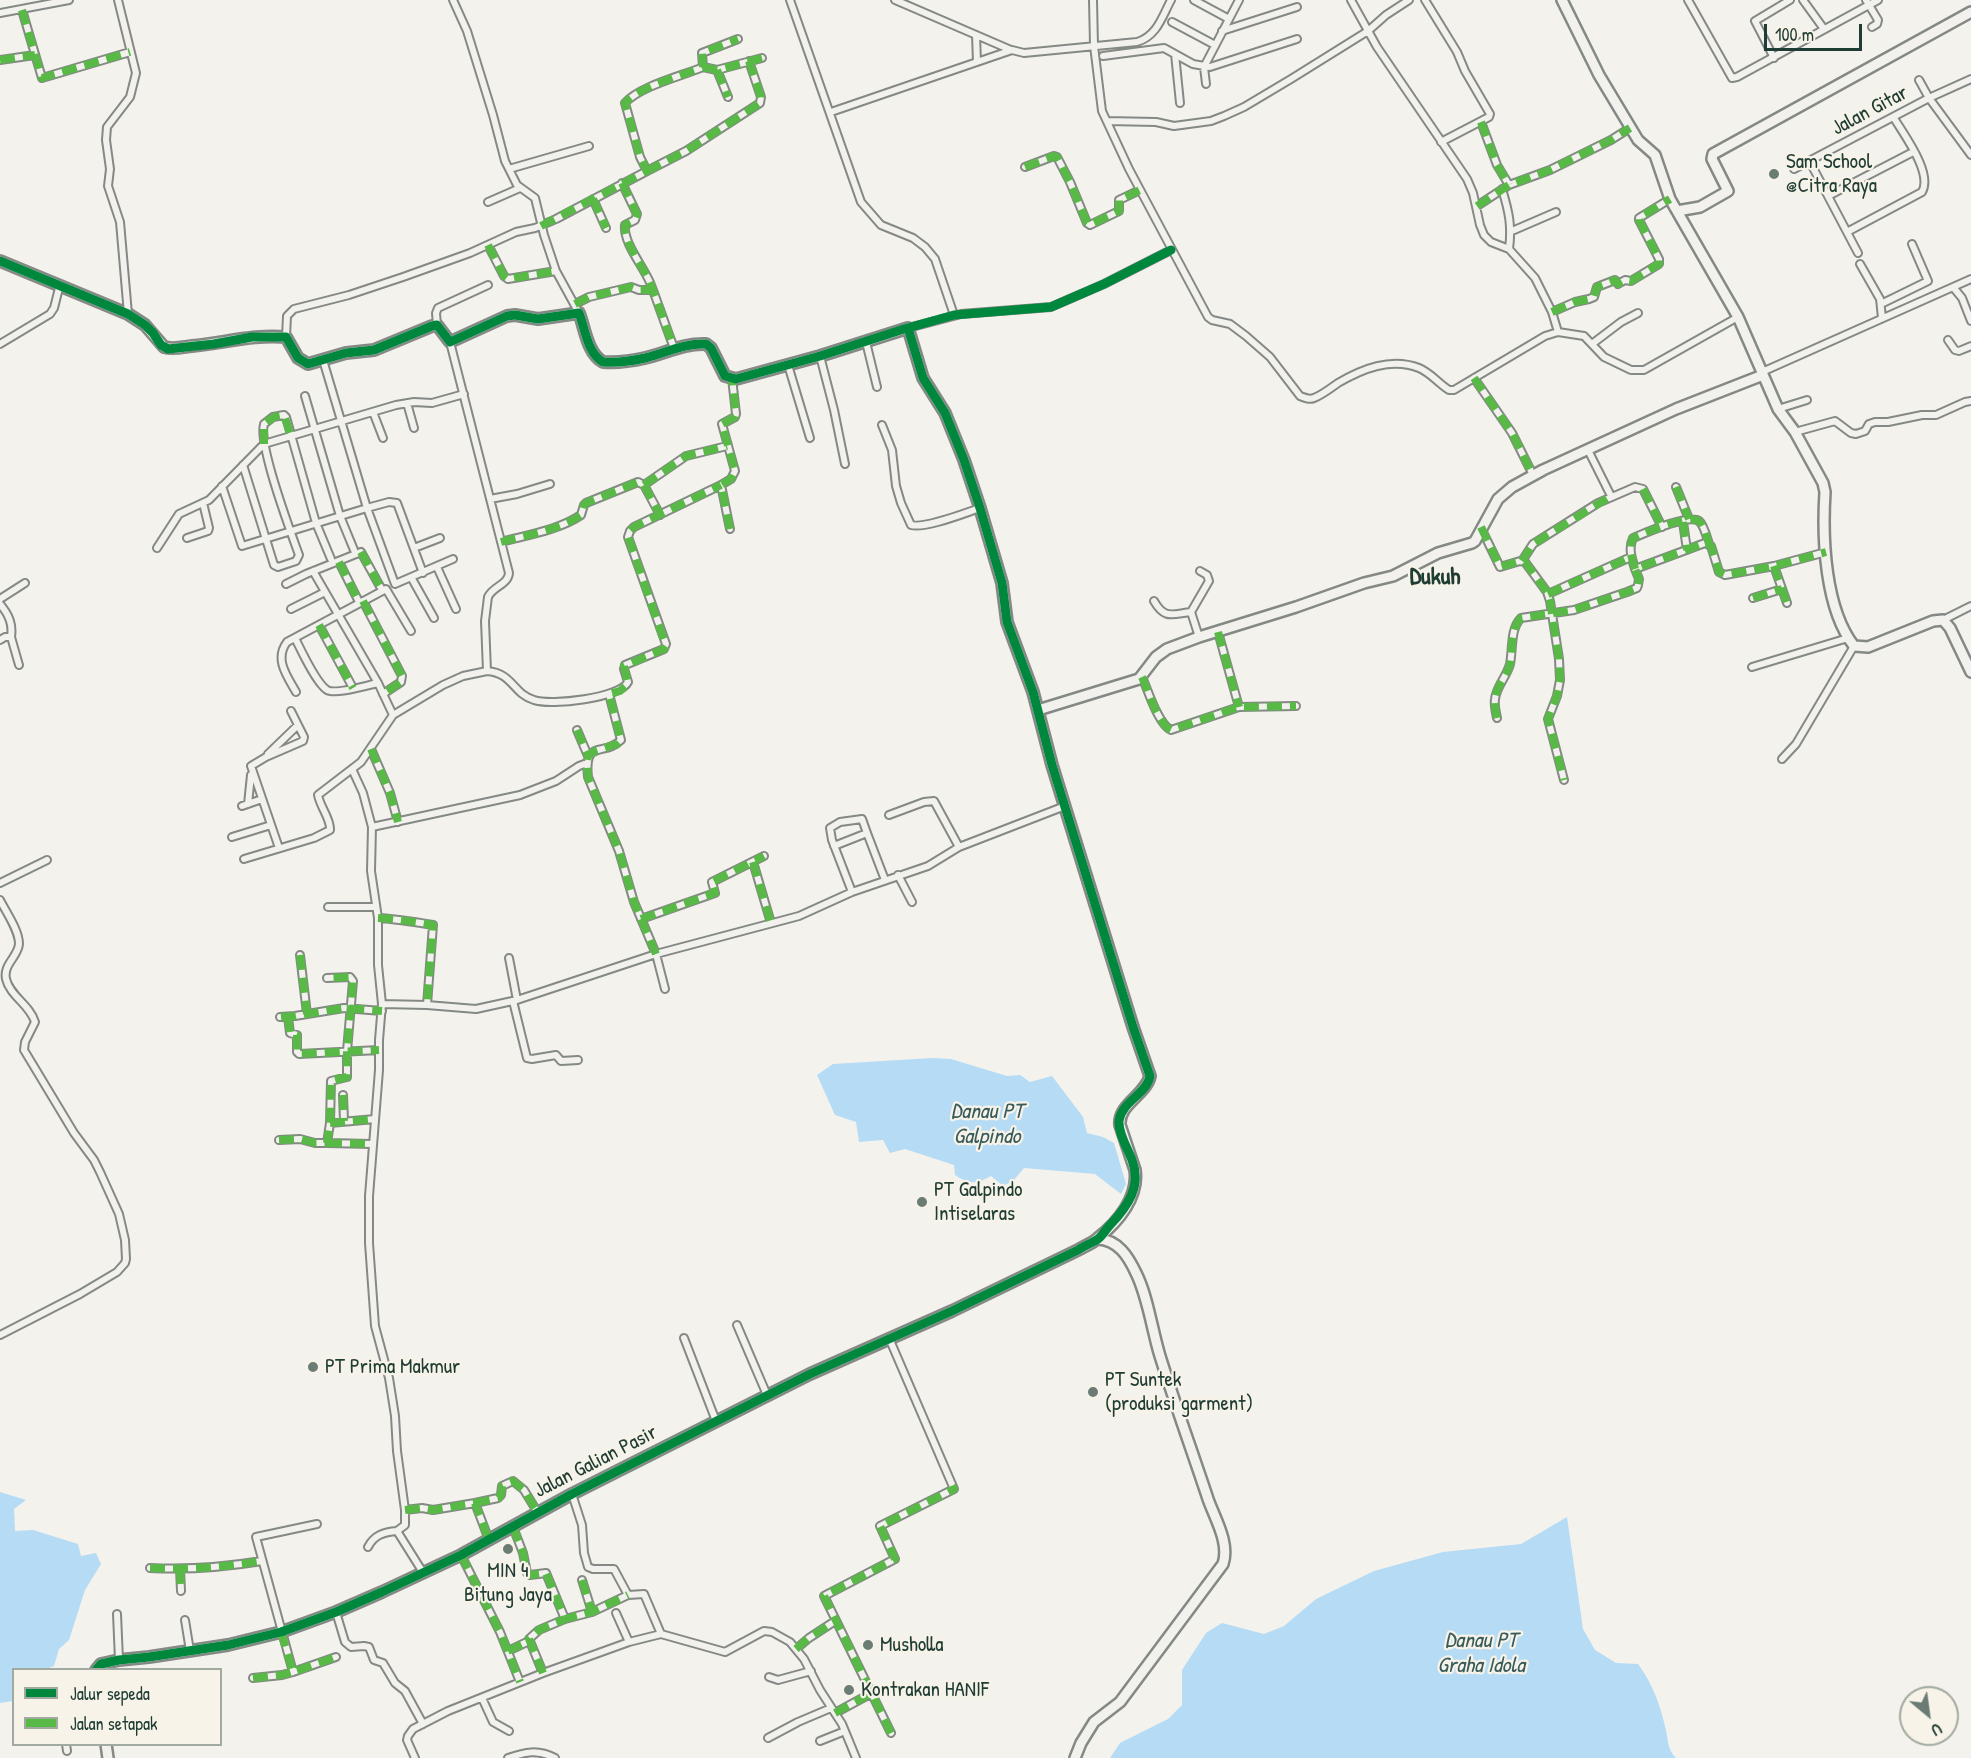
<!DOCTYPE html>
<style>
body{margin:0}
#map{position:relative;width:1971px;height:1758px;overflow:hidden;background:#f4f2ec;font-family:"Patrick Hand",sans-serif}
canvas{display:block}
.legend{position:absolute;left:12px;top:1668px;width:210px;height:78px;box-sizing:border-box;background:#f7f3e8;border:2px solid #a1aaa0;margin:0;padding:8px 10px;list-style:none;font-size:18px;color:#1f3d34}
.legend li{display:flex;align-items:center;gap:12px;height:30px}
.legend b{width:30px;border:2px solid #a1aaa0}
.north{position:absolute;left:1899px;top:1686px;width:60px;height:60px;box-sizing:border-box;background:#f7f3e8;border:2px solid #a1aaa0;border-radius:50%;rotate:151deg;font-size:16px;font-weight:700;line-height:24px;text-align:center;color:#1f3d34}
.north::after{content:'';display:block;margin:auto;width:21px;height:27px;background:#6a7c74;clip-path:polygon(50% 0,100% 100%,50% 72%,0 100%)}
.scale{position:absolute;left:1764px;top:24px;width:98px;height:27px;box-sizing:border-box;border:3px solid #1f3d34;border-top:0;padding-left:8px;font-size:18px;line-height:21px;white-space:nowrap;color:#1f3d34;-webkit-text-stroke:4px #f7f3e8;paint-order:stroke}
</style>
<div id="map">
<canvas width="1971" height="1758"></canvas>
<ul class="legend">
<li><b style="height:8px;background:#00873e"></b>Jalur sepeda</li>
<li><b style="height:8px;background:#58b947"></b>Jalan setapak</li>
</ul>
<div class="north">U</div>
<div class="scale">100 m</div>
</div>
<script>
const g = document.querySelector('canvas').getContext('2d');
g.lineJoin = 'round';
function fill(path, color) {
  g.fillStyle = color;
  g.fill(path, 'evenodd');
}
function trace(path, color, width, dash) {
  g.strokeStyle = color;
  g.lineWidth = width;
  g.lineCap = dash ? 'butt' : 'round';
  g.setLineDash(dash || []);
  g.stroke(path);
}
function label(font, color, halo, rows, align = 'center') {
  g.font = font + ' "Patrick Hand",sans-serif';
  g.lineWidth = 4.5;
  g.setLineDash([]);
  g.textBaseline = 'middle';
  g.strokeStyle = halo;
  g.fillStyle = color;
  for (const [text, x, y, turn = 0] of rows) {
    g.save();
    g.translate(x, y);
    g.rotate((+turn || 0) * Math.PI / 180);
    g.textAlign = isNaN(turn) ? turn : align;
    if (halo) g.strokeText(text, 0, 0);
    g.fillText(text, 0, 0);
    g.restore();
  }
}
fill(new Path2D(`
 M932,1058L951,1059L1007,1076L1020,1075L1030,1082L1052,1076L1083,1117L1087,1133L1103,1137L1114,1143L1126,1184L1121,1194L1095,1174L1024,1168L1013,1181L1003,1186L991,1176C976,1184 970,1185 955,1175L954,1165L905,1149L890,1153L883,1140L859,1142L856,1122L835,1115L817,1075L833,1064Z
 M0,1492L26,1500L14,1509L15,1531L33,1530L78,1544L81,1556L96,1553L101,1564L85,1590L69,1640L59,1649L54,1666L46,1669L14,1670L13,1701L0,1703Z
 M1567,1517L1583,1629L1595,1650L1616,1663L1638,1664C1653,1684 1661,1707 1666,1731C1669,1744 1667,1748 1676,1758H1110L1120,1743L1168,1719L1182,1705V1670L1206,1633L1222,1623L1264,1634L1284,1626L1316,1599L1374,1571L1443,1552L1521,1544Z`), '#b5dbf5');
const street = new Path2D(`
 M118,0L136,73L130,97L107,127L106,140L110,169L108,186L120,222L128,314
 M453,0L467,31L493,115L505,161L517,185L535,198L544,235L556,271L579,313
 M790,0L861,202L881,225L913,238L925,247L935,259L954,315
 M895,0L1011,50
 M1093,0L1094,46L1102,111L1129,169L1208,317L1212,320L1230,324L1246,336L1270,357L1300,396C1305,398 1309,400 1314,398C1322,395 1331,388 1338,383C1362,369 1391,357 1419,368C1431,373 1438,383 1449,390H1454L1545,336L1558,332
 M1194,0L1229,19
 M1351,0L1377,47L1467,179L1473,193L1480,225L1484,235L1491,242L1509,249L1535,278L1552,312L1558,332L1584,336L1604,357L1631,370H1644L1738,317
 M1425,0L1457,52L1465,71L1490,114L1489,117L1441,142
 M1688,0L1732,78L1737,77L1878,0
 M1803,0L1824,29
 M1866,0L1878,20L1877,24L1872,27
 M22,10L42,78L130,52
 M0,13L69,0
 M1172,22L1215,45
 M1222,31L1297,7
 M976,35L977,62
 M1175,54L1180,103
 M1103,56L1164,48L1193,64L1210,67L1297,39
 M1774,58L1755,21L1790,0
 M0,60L35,55
 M703,67L717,70L762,58
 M717,70L728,97
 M1919,80L1929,98L1971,155
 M1206,84L1204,67L1239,0
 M831,112L1012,50L1024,53L1137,42C1157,36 1162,17 1171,0
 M1107,121L1156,122L1174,126L1211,121L1224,116L1244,107L1291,79L1368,31L1386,15L1409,0
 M1481,122L1497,165L1509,185
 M1810,162L1858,253
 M1025,167L1054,156L1057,157L1070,182L1087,223L1090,225L1119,211V200L1140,190
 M509,169L589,146
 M1794,169L1929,98L1971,79
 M647,171L686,151L760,103L761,97L749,61
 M622,183L637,214L635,220L625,225C623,244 645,268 651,285C659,306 666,327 674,348
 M1502,189C1509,212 1512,226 1509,249
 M1828,196L1913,152
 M593,199L606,228
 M488,202L520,188
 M1477,206L1509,185L1550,170L1611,140L1630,128
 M1512,231L1556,212
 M1847,232L1922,192C1933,173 1904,135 1894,118
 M488,245L504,276L508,279L556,271
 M1860,264L1880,299L1882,318
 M1953,287L1971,279
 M575,304L589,297L631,287L639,290H652
 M1881,304L1928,281L1912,244
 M1552,312L1575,302L1589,299L1594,297L1597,287L1615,280L1618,284L1625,280L1631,281L1659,264V259L1639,220V218L1670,199
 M437,325L436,313L438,308L488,285
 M908,328L961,314L1051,307L1104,284L1171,250
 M286,337L287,316L294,309L349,295L403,277L470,253L516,232L535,228L556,219L647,171L640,157L625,103C640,86 682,76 703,67L702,53L738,39
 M1948,340L1955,350L1959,351L1971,346
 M866,342L877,387
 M0,344L50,314L54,308L60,284
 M1592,344L1621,322L1638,313
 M820,356L834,410L845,464
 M323,360L367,508L395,584L453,559
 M788,365L810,438
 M1762,372L1953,287L1962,298L1971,321
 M1474,378L1512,433L1533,475
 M305,396L340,516L354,550
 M407,403L414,428
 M1778,409L1807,400
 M373,412L383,438
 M882,425L892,450L896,486L901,503L911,525C925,529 965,513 980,508
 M1795,432L1835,421L1851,433L1856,434L1865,431L1869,424L1875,422H1888L1922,415H1936L1965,402L1971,401
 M1588,450L1611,496
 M243,465L274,565L278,567L296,561L299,555C290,530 258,445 264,424L273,417L284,415L286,417L316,523L331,559
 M644,485L686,456L727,446
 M222,486L242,546L367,508L389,502L397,503L423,573
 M1676,487L1689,519
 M490,499L517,494L550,484
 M1683,522L1687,550
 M1481,528L1500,567L1520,561L1525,562L1547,592L1550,601L1559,659L1560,680L1557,696L1548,719L1564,780
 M730,529L721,485L731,479L735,471L722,424L735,417L736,414L732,378
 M187,538L208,531L209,528L203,503
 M501,542C527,535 559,530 581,515L584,505L586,503L638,482L644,485L660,515
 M157,548L179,514L209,500L264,444L396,405L414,402L432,403L464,394
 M414,548L440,538
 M1522,561L1533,544L1598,503L1635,487L1643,489L1662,527
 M339,562L359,602
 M1774,566L1787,603
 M437,567L456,609
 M1635,569C1632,559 1628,548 1633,538C1645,533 1688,514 1699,521C1704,525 1707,538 1709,544
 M313,571L378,683L393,715
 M411,577L434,618
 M286,584L306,574L361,552L382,590
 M1548,594L1631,557
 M1753,598L1782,589
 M0,599L25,583
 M363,601L402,676L401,682L383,694
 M1154,601C1165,620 1172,614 1191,612
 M0,604C9,615 13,624 11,637
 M291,609L325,592
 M1943,620L1971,606
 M319,625L353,688
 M1218,632L1239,707
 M1199,637L1191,612L1209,581L1207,575L1200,571
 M295,638C301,650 316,683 327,690C335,695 368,685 378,683
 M0,640L5,637H11L19,665
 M1752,667L1848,638
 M487,671C513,673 513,694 534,700C551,706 620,698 628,682L624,669L625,665L664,649L666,644L628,537L630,531L634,527L721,485
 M1142,677C1148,690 1158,724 1171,730L1239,707L1296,706
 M296,692C287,676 274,659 287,642L386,589L411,631
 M609,694L621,740C604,757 584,738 588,777L619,851L634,902L656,954L665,989
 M1497,718C1496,713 1494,705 1495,699C1496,687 1507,676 1510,664C1513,649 1510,629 1521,618L1574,610L1627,592L1637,588L1638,585L1639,579L1635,569L1705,543L1711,546L1719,572L1725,575L1774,566L1826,552
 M577,730L588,756
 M371,749L390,793L398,822
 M268,754L298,725
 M1782,759L1796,744L1854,646
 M352,769L363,793L372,827L371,871L378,918V965L382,1004L379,1040V1070L369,1196V1243L375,1326L389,1378L395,1416L397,1451L405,1510V1525L397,1531L424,1574
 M248,804L251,775
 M242,806L262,799
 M889,815L924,802L934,801L959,847
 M372,827L520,795L556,781L579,766L587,763
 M867,833L885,880
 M232,837L271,825
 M834,846L867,833L862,819L840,822L830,828L832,840L852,892
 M279,848L251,766L266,757L303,741L304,737L291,711
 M244,859L314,838L330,830C331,819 320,807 318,795L361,762L393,715L443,685L463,676L487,671L485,621L488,597C493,586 508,585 509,573L450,342
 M753,862L771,923
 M898,875L912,902
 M0,883L47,860
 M0,900C6,912 19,930 19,944C18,957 3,964 6,979C10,996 30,1005 35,1022L25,1042L24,1050L74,1133L94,1160L100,1172L119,1214L125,1240L126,1259L125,1263L117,1272L80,1294L0,1335
 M328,907H376
 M378,918C397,919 415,922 433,925L427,1005
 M641,919L715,893L712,882L764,856
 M300,955L307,1014
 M509,958L517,1000
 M513,1001L527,1058L532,1059L556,1055L561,1061L578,1060
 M382,1004L427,1005L476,1009L517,1000L656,954L799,916L852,892L928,866L959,847L1065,806
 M280,1017L295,1016L344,1008L382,1011
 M288,1017L290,1033L297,1035V1052L299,1054L379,1050
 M343,1095L344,1121
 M330,1123L375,1119
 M279,1140L300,1139L315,1143H327L330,1123L331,1081L347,1077V1051L353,981L350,977L327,978
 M327,1143L372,1144
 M737,1325L767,1395
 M684,1338L716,1421
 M889,1338L954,1489L880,1526L895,1559L824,1596L891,1733
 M572,1494L582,1525L584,1553L588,1567L593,1569H614L628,1595L644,1594L661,1634L725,1652L764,1631L772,1632L790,1642L804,1659L820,1690L842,1724L856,1758
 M475,1503L498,1498L501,1495L502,1486L513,1481L524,1490L538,1513
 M405,1510L422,1508L433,1510L475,1503L489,1540
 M317,1524L256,1537L293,1672L336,1657
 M513,1527L523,1553L527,1573L530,1575L546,1573L565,1619L592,1612L628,1595
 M368,1547C374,1535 384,1532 397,1531
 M461,1555L500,1632L520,1682
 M150,1568C188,1570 225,1567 262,1561
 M180,1569L181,1591
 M582,1580L592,1612
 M336,1612L345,1642L351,1647L364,1646L369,1647L374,1660L383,1663L395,1683L405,1691L423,1724
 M616,1613L629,1642
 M117,1614L119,1660
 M185,1620L190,1651
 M796,1649L809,1638L835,1621
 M508,1651L529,1641
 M543,1673L529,1639L539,1630L565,1619
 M769,1677L778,1680L811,1671
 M253,1678L282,1675L293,1672
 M482,1698L493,1722L509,1731
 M835,1713L870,1694
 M768,1738L798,1722L831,1708
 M820,1741L845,1731
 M66,1744L67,1751
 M415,1758L407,1740L408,1736L413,1729L448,1711L543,1673L629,1642L661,1634
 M508,1758C525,1752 538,1749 555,1758`);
const secondary = new Path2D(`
 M1562,0L1599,75L1638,140L1655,155L1670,199L1738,317L1778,409L1795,432L1823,483L1825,492C1822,539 1825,609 1854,646L1868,647L1933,621L1943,620L1950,628L1971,672
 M1677,211L1700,207L1728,191L1712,159L1713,154L1971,12
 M0,261L128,314L145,325L164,347C173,350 183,347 192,346C224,343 255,334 286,337L298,358L308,364L346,353L374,350L432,326L437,325L450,342L507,316L515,315L538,319L579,313C585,328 587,353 603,362C617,363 632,361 645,358C666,353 684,343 706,344L711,348L725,376L736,379L820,356L908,328L923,378L945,413L964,460L980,508L1002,583L1007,622L1033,692L1052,765L1133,1027L1150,1076C1146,1095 1118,1104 1120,1125L1135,1170C1139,1197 1118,1222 1098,1238C1093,1243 1085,1246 1078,1250L952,1311L810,1374L572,1494L461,1555L382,1592L336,1612L281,1632L228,1645L149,1657L119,1660L101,1664L96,1670
 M1038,710L1139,679L1156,657L1167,649L1199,637L1296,607L1364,583L1393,576L1438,553L1472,543L1475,541L1498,499L1512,487L1543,470L1676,409L1763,375
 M106,1744L108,1758
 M1075,1758L1081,1743L1094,1722L1120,1702L1223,1564C1230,1543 1215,1519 1208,1499C1192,1451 1175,1404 1160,1356C1152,1330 1148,1297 1136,1273C1128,1256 1118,1240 1098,1239`);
trace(street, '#848985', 10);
trace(secondary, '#848985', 14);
trace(street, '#f2f1ed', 6);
trace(secondary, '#f2f1ed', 9);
trace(new Path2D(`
 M22,10L42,78L130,52
 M0,60L35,55
 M703,67L717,70L762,58
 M717,70L728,97
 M1481,122L1497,165L1509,185
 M1025,167L1054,156L1057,157L1070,182L1087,223L1090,225L1119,211V200L1140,190
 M647,171L686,151L760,103L761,97L749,61
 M622,183L637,214L635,220L625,225C623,244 645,268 651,285C659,306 666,327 674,348
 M593,199L606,228
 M1477,206L1509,185L1550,170L1611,140L1630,128
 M541,226L647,171L640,157L625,103C640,86 682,76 703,67L702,53L738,39
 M488,245L504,276L508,279L556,271
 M575,304L589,297L631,287L639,290H652
 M1552,312L1575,302L1589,299L1594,297L1597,287L1615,280L1618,284L1625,280L1631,281L1659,264V259L1639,220V218L1670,199
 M1474,378L1512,433L1533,475
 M264,444V424C270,419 276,415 284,415L291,436
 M644,485L686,456L727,446
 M1676,487L1689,519
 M1643,489L1662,527
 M1683,522L1687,550
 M1481,527L1500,567L1520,561L1525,562L1547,592L1550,601L1559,659L1560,680L1557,696L1548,719L1564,780
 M730,529L721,485L731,479L735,471L722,424L735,417L736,414L732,378
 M501,542C527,535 559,530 581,515L584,505L586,503L638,482L644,485L660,515
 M361,552L382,590
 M1522,561L1533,544L1611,496
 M339,562L359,602
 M1774,566L1787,603
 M1635,569C1632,559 1628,548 1633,538C1645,533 1688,514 1699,521C1704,525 1707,538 1709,544
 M1548,594L1631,557
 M1753,598L1782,589
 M363,601L402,676L401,682L383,694
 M319,625L353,688
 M1218,632L1239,707
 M1142,677C1148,690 1158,724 1171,730L1239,707L1296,706
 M1497,718C1496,713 1494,705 1495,699C1496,687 1507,676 1510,664C1513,649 1510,629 1521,618L1574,610L1627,592L1637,588L1638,585L1639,579L1635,569L1705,543L1711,546L1719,572L1725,575L1774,566L1826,552
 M577,730L588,756
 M371,749L390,793L398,822
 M753,862L771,923
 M378,918C397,919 415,922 433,925L427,1005
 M641,919L715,893L712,882L764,856
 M656,954L634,902L619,851L588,777L587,763L588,756L595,751L617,744L621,740L609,694L620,691L628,684L624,666L664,649L666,646L628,537L630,531L634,527L721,485
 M300,955L307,1014
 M281,1017L295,1016L344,1008L382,1011
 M288,1017L290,1033L297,1035V1052L299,1054L379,1050
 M343,1095L344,1121
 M330,1123L375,1119
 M279,1140L300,1139L315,1143H327L330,1123L331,1081L347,1077V1051L353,981L350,977L327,978
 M327,1143L372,1144
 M475,1503L498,1498L501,1495L502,1486L513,1481L524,1490L538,1513
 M405,1510L422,1508L433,1510L475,1503L489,1540
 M513,1527L523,1553L527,1573L530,1575L546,1573L565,1619L592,1612L628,1595
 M461,1555L500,1632L520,1682
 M150,1568C188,1570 225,1567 262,1561
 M180,1569L181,1591
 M582,1580L592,1612
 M281,1632L293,1672L336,1657
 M796,1649L809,1638L835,1621
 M508,1651L529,1641
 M543,1673L529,1639L539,1630L565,1619
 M253,1678L282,1675L293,1672
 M835,1713L870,1694
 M891,1733L824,1596L895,1559L880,1526L954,1489L952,1486`), '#58b947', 8, [15, 8]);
trace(new Path2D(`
 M0,261L128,314L145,325L153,333L161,345L168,349L214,344L252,337H286L298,358L308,364L346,353L374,350L432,326L437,325L450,342L507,316L515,315L538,319L579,313C585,328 587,353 603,362C617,363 632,361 645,358C666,353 684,343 706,344L711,348L725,376L736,379L820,356L904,329L954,315L1051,307L1104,284L1171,250
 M96,1670L101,1664L119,1660L149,1657L228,1645L281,1632L336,1612L382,1592L461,1555L572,1494L810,1374L952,1311L1078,1250C1084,1246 1092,1243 1098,1239C1103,1235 1106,1229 1110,1225C1128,1206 1142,1186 1132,1160C1128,1149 1118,1133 1119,1121C1121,1102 1147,1094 1150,1076L1133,1027L1052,765L1033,692L1007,622L1002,583L980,508L964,460L945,413L923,378L908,328`), '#00873e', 9);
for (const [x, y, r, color] of [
 [1774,174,6,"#6a7c74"],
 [922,1202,6,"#6a7c74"],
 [313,1367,6,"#6a7c74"],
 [1093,1392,6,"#6a7c74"],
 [508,1549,6,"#6a7c74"],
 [868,1645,6,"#6a7c74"],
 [849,1690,6,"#6a7c74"]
]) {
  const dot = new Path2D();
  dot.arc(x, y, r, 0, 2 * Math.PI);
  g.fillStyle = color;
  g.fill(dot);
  trace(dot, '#f7f3e8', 2);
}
label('21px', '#1f3d34', '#f7f3e8', [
 ["Jalan Gitar",1870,111,-28],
 ["Jalan Galian Pasir",596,1462,-27]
]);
label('21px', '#1f3d34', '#f7f3e8', [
 ["Sam School",1786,162],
 ["@Citra Raya",1786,186],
 ["PT Galpindo",934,1190],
 ["Intiselaras",934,1214],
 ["PT Prima Makmur",325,1367],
 ["PT Suntek",1105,1380],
 ["(produksi garment)",1105,1404],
 ["MIN 4",508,1571,"center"],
 ["Bitung Jaya",508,1595,"center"],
 ["Musholla",880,1645],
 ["Kontrakan HANIF",861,1690]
], 'left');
label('italic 22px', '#385b5b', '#f7f3e8', [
 ["Danau PT",987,1112],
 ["Galpindo",987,1137],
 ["Danau PT",1481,1641],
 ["Graha Idola",1481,1666]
]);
label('bold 24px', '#1f3d34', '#f7f3e8', [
 ["Dukuh",1435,578]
]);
</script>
